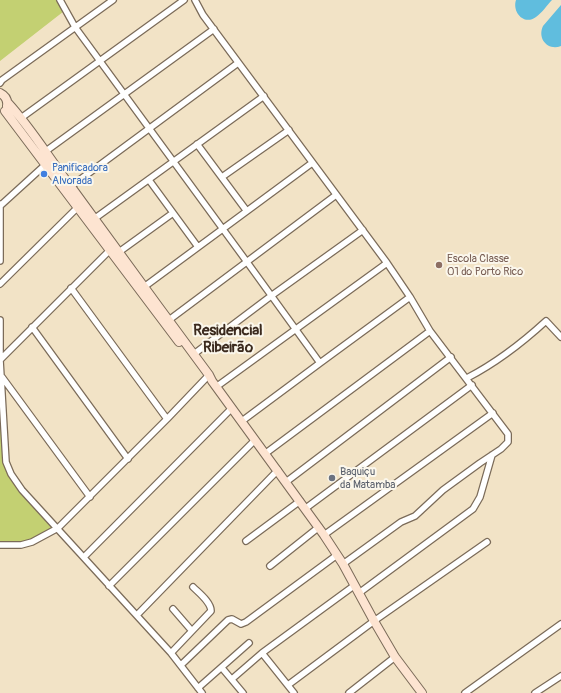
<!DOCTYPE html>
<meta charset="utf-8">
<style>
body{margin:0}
canvas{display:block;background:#f2e3c6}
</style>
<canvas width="561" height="693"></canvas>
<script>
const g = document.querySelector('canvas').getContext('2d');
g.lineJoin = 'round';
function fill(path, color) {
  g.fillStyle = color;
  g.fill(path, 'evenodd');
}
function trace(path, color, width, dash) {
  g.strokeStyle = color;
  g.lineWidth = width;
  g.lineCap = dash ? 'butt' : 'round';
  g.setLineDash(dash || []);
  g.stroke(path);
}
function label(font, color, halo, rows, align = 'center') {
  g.font = font + ' Pangolin,sans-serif';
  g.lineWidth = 4;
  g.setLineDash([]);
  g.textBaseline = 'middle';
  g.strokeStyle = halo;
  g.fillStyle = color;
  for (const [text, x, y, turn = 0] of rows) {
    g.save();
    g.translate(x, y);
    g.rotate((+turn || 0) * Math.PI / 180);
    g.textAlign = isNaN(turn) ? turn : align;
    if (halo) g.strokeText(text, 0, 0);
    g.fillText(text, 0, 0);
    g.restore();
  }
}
fill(new Path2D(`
 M0,0H63L68,8L0,61Z
 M3,358L8,468L58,528L21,544H0V360Z`), '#c3d072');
fill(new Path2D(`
 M516,0H552C547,5 542,13 536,17C524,26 512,12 516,0Z
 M561,5V46C548,51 537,39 543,26Z`), '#60bdde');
const street = new Path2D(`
 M60,0L75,27L247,262L320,363L410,297
 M195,0L203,15L387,263L410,297L430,331L508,434V442L501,449L480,463L443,490L415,516L401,522L343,564
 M0,83L2,80L113,0
 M21,118L184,0
 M197,144L246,210
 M46,151L214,29
 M222,177L289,130
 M149,180L198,247
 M70,187L238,63
 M0,204V261
 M0,206L45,165
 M94,219L264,96
 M119,252L173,213
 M0,284L77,208
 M144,287L312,163
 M71,288L167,419
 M0,320V360L6,462L11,474L22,490L171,653L202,693
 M169,320L336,195
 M32,327L128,459
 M194,354L271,296L363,230
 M0,360L110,250
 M2,377L90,497
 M467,378C496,363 522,343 546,321L561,337
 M216,387L387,263
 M242,421L320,363
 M266,453L430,331
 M286,482L451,357
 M306,508L472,385
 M324,535L493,413
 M246,541L300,501
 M0,545H21L32,542L58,528L167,419L209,375
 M84,557L232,408
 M270,566L319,527
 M109,586L255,440
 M359,593L473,509L480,497L492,455
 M173,609L192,631
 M137,615L278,470
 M171,653L211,611C211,602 199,593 193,587
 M181,665L228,620L232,619L241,624L246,622L337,555
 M222,668L243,693
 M232,679L262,653
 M288,685L374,621L487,542
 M198,688L249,643
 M294,693L262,653L355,585
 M349,693L395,657
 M465,693L561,624
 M535,693L561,676`);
const secondary = new Path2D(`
 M0,93C6,96 8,100 7,106
 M8,103C32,129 50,160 72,188C117,250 163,313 209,375L212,381L324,535L343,564L374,621L395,657L422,693
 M5,111L179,342`);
trace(street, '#7b6b59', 8);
trace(secondary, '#7b6b59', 10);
trace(street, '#fff', 5.5);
trace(secondary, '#fde4d1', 8);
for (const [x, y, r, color] of [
 [44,174,4,"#3f7fe0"],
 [439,265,4,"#8d6e63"],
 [332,478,4,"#6b7280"]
]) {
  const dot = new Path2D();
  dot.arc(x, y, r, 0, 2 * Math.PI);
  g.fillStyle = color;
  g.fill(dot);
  trace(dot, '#fbf7ec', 1.5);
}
label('11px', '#366cbe', '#fbf7ec', [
 ["Panificadora",52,168],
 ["Alvorada",52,181]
], 'left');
label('11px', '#785e54', '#fbf7ec', [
 ["Escola Classe",447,259],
 ["01 do Porto Rico",447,272]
], 'left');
label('11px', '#5b616d', '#fbf7ec', [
 ["Baquiçu",340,472],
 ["da Matamba",340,485]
], 'left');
label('bold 15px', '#3b2a1e', '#fbf7ec', [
 ["Residencial",228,331],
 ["Ribeirão",228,348]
]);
</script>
